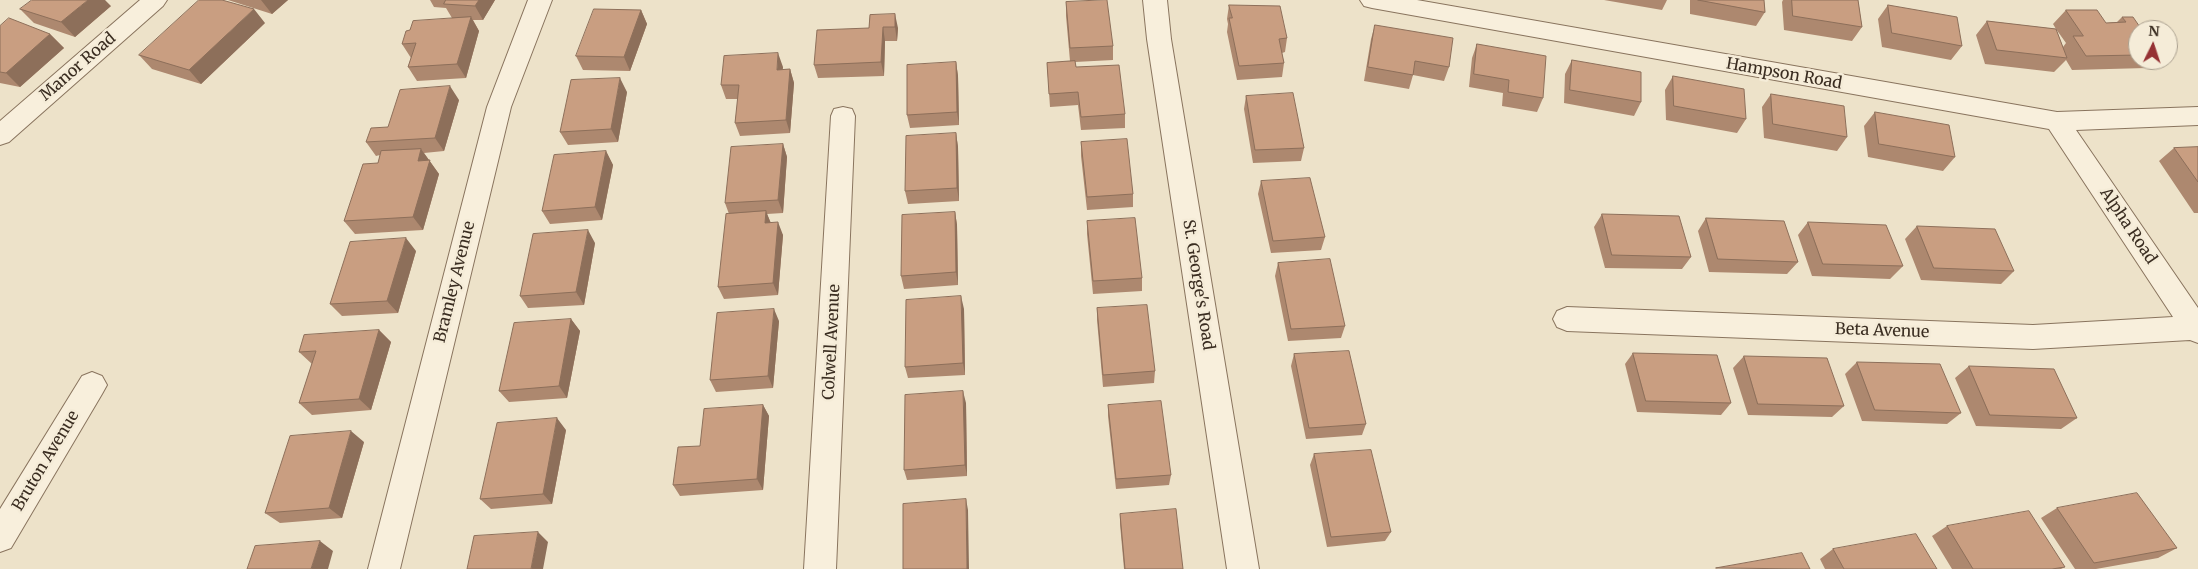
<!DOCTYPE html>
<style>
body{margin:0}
#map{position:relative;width:2198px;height:569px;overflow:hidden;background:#ede2c9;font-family:Merriweather,serif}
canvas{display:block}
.north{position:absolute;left:2128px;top:20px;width:50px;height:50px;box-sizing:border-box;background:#f5ecd8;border:1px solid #aaa08f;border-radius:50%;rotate:4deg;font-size:14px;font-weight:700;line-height:20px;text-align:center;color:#3a2d21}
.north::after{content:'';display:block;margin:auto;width:18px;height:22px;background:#953133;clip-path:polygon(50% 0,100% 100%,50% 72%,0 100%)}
</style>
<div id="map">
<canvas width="2198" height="569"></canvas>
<div class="north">N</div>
</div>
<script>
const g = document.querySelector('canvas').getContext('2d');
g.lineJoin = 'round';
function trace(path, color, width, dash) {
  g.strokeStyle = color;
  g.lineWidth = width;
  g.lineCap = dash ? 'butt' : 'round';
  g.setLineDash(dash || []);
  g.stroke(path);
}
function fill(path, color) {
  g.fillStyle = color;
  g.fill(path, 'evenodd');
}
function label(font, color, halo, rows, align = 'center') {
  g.font = font + ' Merriweather,serif';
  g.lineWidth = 5;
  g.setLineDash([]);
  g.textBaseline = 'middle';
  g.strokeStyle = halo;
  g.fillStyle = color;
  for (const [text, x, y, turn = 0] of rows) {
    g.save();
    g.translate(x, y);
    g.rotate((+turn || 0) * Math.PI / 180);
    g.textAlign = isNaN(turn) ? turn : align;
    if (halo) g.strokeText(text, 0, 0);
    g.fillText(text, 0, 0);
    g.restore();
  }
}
const minor = new Path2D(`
 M140,0H167L163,6L9,142L0,145V121Z
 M528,0H552L511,107L400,569H368L487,107Z
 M1143,0H1167L1171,39L1259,569H1227L1147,39Z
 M1360,0H1417L2057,112L2198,107V125L2076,130L2198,308V343L2190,340L2033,349L1567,331L1557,327L1553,319L1557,311L1567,307L2033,325L2173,317L2049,129L1372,8L1364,6Z
 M843,107L852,109L855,116L836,569H804L831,116L834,109Z
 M92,372L102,376L107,385L102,394L11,548L0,552V509L82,376Z`);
trace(minor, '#89745e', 2);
fill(minor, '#f8efdc');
fill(new Path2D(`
 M228,0H288L272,14Z
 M430,0H495L483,20H473L479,31L466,78L417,81L408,67L411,58L402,44L410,30L452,18L446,8L434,7Z
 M1604,0H1667L1662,10Z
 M1690,0H1764L1765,12L1756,26L1690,14Z
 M1783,0H1858L1862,27L1852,41L1784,30L1782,2Z
 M1066,2L1113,46V60L1075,62L1076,67L1125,114V128L1081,130L1078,105L1050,107L1047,63L1070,61L1066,16Z
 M1229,5L1287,38L1285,52L1282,53L1284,63L1282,77L1237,80L1227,32L1228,24L1227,19Z
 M1888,5L1962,46L1951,60L1882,47L1878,19Z
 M111,6L75,37L34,23L20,9Z
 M641,10L647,24L630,71L583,70L576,56Z
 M2066,10L2106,23L2117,22L2122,17L2138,30V60H2154L2146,68L2072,70L2066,60L2054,72L1985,64L1976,35L1987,21L2056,29L2053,24ZM2056,29L2066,43L2063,47Z
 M870,15L898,28L897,41H885L884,76L818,78L814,65L869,28Z
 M265,23L201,84L152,69L139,55Z
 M1375,25L1449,67L1444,81L1413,75L1409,89L1364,81L1371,39Z
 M0,26L50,34L64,48L20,87L0,83Z
 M1477,44L1543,98L1537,112L1502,106L1503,93L1469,87L1472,58Z
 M1572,60L1641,102L1634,116L1564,103L1565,74Z
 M956,62L958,76L959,125L910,128L907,115Z
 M783,67L782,70L790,69L794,83L790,133L740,136L735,123L738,99H726L721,85Z
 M1673,76L1746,119L1737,133L1666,120L1665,90Z
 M627,92L618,142L568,145L560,132Z
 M1771,94L1847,137L1837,151L1764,138L1762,107Z
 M1246,96L1304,148L1301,161L1253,163L1244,109Z
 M459,100L444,151L424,153L439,174L423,230L355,234L344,221L378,163L380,155L376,156L366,142L388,127Z
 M1875,112L1955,157L1943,171L1868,157L1864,126Z
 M956,133L958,147L959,201L908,204L905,191Z
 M1081,142L1133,194V207L1087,210L1081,156Z
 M783,144L787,157L783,213L767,214L771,223L783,235L778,295L724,299L718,287L729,214L725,203Z
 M2198,147V213H2194L2159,161L2174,148Z
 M606,151L613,165L602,220L550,224L542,211Z
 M1261,181L1325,237L1321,250L1271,253L1258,194Z
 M955,212L957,225L958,285L904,289L901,276Z
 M1602,214L1691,257L1682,269L1605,268L1594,227Z
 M1706,218L1798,262L1787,274L1709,272L1698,231Z
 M1087,221L1142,278V291L1093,294L1087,234Z
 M1808,222L1903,266L1890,279L1812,276L1798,235Z
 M1917,226L2014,271L2001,284L1921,280L1905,239Z
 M595,243L584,305L528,308L520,296Z
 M416,251L398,313L342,316L330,304Z
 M1278,263L1345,326L1341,338L1288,341L1275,276Z
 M1097,308L1155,371L1154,383L1103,387L1097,320Z
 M964,309L965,375L908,378L905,367Z
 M571,319L580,331L567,398L509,402L499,391Z
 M779,321L773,388L716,392L710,380Z
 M379,330L391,342L371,410L312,415L299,403L312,364L299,352Z
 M1633,353L1731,403L1721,415L1637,412L1625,364Z
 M1294,354L1366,424L1362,435L1306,439L1291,366Z
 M1744,356L1844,406L1832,417L1748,415L1733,368Z
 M1857,362L1961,413L1947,424L1862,421L1845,374Z
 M1969,366L2077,418L2061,429L1976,426L1955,378Z
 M966,403L967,476L907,480L904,470Z
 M763,405L769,416L763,490L680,496L673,485Z
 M1108,405L1171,475L1169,485L1116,489L1108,416Z
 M566,430L552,504L491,509L480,499Z
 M364,442L342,518L280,523L265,513Z
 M1314,454L1391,532L1385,541L1327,547L1310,465Z
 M2057,508L2177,548L2158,558L2096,569H2075L2041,518Z
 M1120,514L1183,569H1124L1120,524Z
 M1947,526L2065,567L2061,569H1952L1932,536Z
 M1833,549L1937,569H1825L1820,559Z`), '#ad886f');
fill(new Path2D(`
 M88,0H105L111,6L75,37L61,22Z
 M261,0H288L272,14Z
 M479,0H495L483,20L475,6Z
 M254,9L265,23L201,84L189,70Z
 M641,10L647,24L630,71L624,57Z
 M895,14L898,28L897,41L895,27Z
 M471,17L479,31L466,78L457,64Z
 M883,27L885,41L884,76L881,62Z
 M50,34L64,48L20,87L6,73Z
 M778,53L783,67L781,84L777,70Z
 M956,62L958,76L959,125L957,112Z
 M790,69L794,83L790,133L786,120Z
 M620,78L627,92L618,142L611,129Z
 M450,86L459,100L444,151L435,138Z
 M956,133L958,147L959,201L957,188Z
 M783,144L787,157L783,213L778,200Z
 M421,149L439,174L423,230L413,217L418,161Z
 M606,151L613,165L602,220L595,207Z
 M766,211L771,224L765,223Z
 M955,212L957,225L958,285L956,272Z
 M778,222L783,235L778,295L773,283Z
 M588,230L595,243L584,305L576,292Z
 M406,238L416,251L398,313L387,301Z
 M961,296L964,309L965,375L963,363Z
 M774,309L779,321L773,388L768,376Z
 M571,319L580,331L567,398L559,386Z
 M379,330L391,342L371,410L359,399Z
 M963,391L966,403L967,476L965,465Z
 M763,405L769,416L763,490L757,479Z
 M557,418L566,430L552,504L543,494Z
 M351,431L364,442L342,518L329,508Z
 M966,499L968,510L969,569H967Z
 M538,532L548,542L543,569H531Z
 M320,541L333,551L328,569H311Z`), '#8d6f5a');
const building = new Path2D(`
 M32,0H88L61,22L20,9Z
 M199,0H222L254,9L189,70L139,55Z
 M446,0H479L475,6L444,4Z
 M1107,0L1113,46L1070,48L1066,2Z
 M1698,0H1764L1765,12Z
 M1792,0H1858L1862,27L1793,16Z
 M1229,5L1280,6L1287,38L1279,39L1284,63L1239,66L1229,18H1232Z
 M1888,5L1957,17L1962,46L1892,33Z
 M594,9L641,10L624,57L576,56Z
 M2066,10H2097L2106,23L2126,22L2122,17H2133L2142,30H2138V55L2086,56L2073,36H2083Z
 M895,14V27H883L881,62L814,65L817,30L869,28L870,15Z
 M471,17L457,64L408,67L416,43L402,44L406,31L410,30L413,21Z
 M9,18L50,34L6,73L0,72V26Z
 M1987,21L2056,29L2067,58L1997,50Z
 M1375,25L1453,38L1449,67L1415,61L1413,75L1368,67Z
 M1477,44L1546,56L1543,98L1508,92L1509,80L1474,74Z
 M778,53L777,70L790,69L786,120L735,123L739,85H721L724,56Z
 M1572,60L1641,72V102L1570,90Z
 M1075,61L1076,67L1119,65L1125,114L1081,117L1078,92L1049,94L1047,63Z
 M956,62L957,112L907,115V65Z
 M1673,76L1744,89L1746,119L1674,106Z
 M620,78L611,129L560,132L571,80Z
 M450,86L435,138L366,142L371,128L388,127L400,90Z
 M1293,93L1304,148L1255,150L1246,96Z
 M1771,94L1844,106L1847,137L1773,124Z
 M1875,112L1949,125L1955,157L1879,144Z
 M956,133L957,188L905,191L906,136Z
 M1127,139L1133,194L1087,197L1081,142Z
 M783,144L778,200L725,203L731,147Z
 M2198,147V182L2174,148Z
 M421,149L418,161L430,160L413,217L344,221L363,164L378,163L381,151Z
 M606,151L595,207L542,211L554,155Z
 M1310,178L1325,237L1273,241L1261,181Z
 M766,211L765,223L778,222L773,283L718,287L726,214Z
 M955,212L956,272L901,276L902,215Z
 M1602,214L1679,216L1691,257L1612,255Z
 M1135,218L1142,278L1093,281L1087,221Z
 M1706,218L1784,221L1798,262L1718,259Z
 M1808,222L1886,225L1903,266L1823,264Z
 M1917,226L1995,229L2014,271L1934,268Z
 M588,230L576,292L520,296L533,234Z
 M406,238L387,301L330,304L350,242Z
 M1330,259L1345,326L1291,329L1278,263Z
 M961,296L963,363L905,367L906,300Z
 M1147,305L1155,371L1103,375L1097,308Z
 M774,309L768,376L710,380L717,313Z
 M571,319L559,386L499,391L514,323Z
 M379,330L359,399L299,403L316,351L299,352L304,335Z
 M1349,351L1366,424L1309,428L1294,354Z
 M1633,353L1717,355L1731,403L1646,401Z
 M1744,356L1827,358L1844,406L1758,404Z
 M1857,362L1940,364L1961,413L1875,410Z
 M1969,366L2054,369L2077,418L1990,415Z
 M963,391L965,465L904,470L905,395Z
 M1161,401L1171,475L1116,479L1108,405Z
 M763,405L757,479L673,485L678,447L700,446L704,409Z
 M557,418L543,494L480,499L497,423Z
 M351,431L329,508L265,513L290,436Z
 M1371,450L1391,532L1331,537L1314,454Z
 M2137,493L2177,548L2094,563L2057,508Z
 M966,499L967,569H903V504Z
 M1176,509L1183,569H1125L1120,514Z
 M2029,511L2065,567L2052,569H1973L1947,526Z
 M538,532L531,569H467L474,536Z
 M1916,534L1937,569H1844L1833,549Z
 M320,541L311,569H247L255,546Z
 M1802,553L1810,569L1716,568Z`);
fill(building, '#c99e81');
trace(building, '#8d6f5a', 1);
label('16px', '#3a2d21', '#f5ecd8', [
 ["Manor Road",78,67,-41],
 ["Hampson Road",1784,74,10],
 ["Alpha Road",2128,226,56],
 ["Bramley Avenue",455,282,-76],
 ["St. George's Road",1198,285,81],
 ["Beta Avenue",1882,331,2],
 ["Colwell Avenue",832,342,-87],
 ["Bruton Avenue",46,461,-59]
]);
</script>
